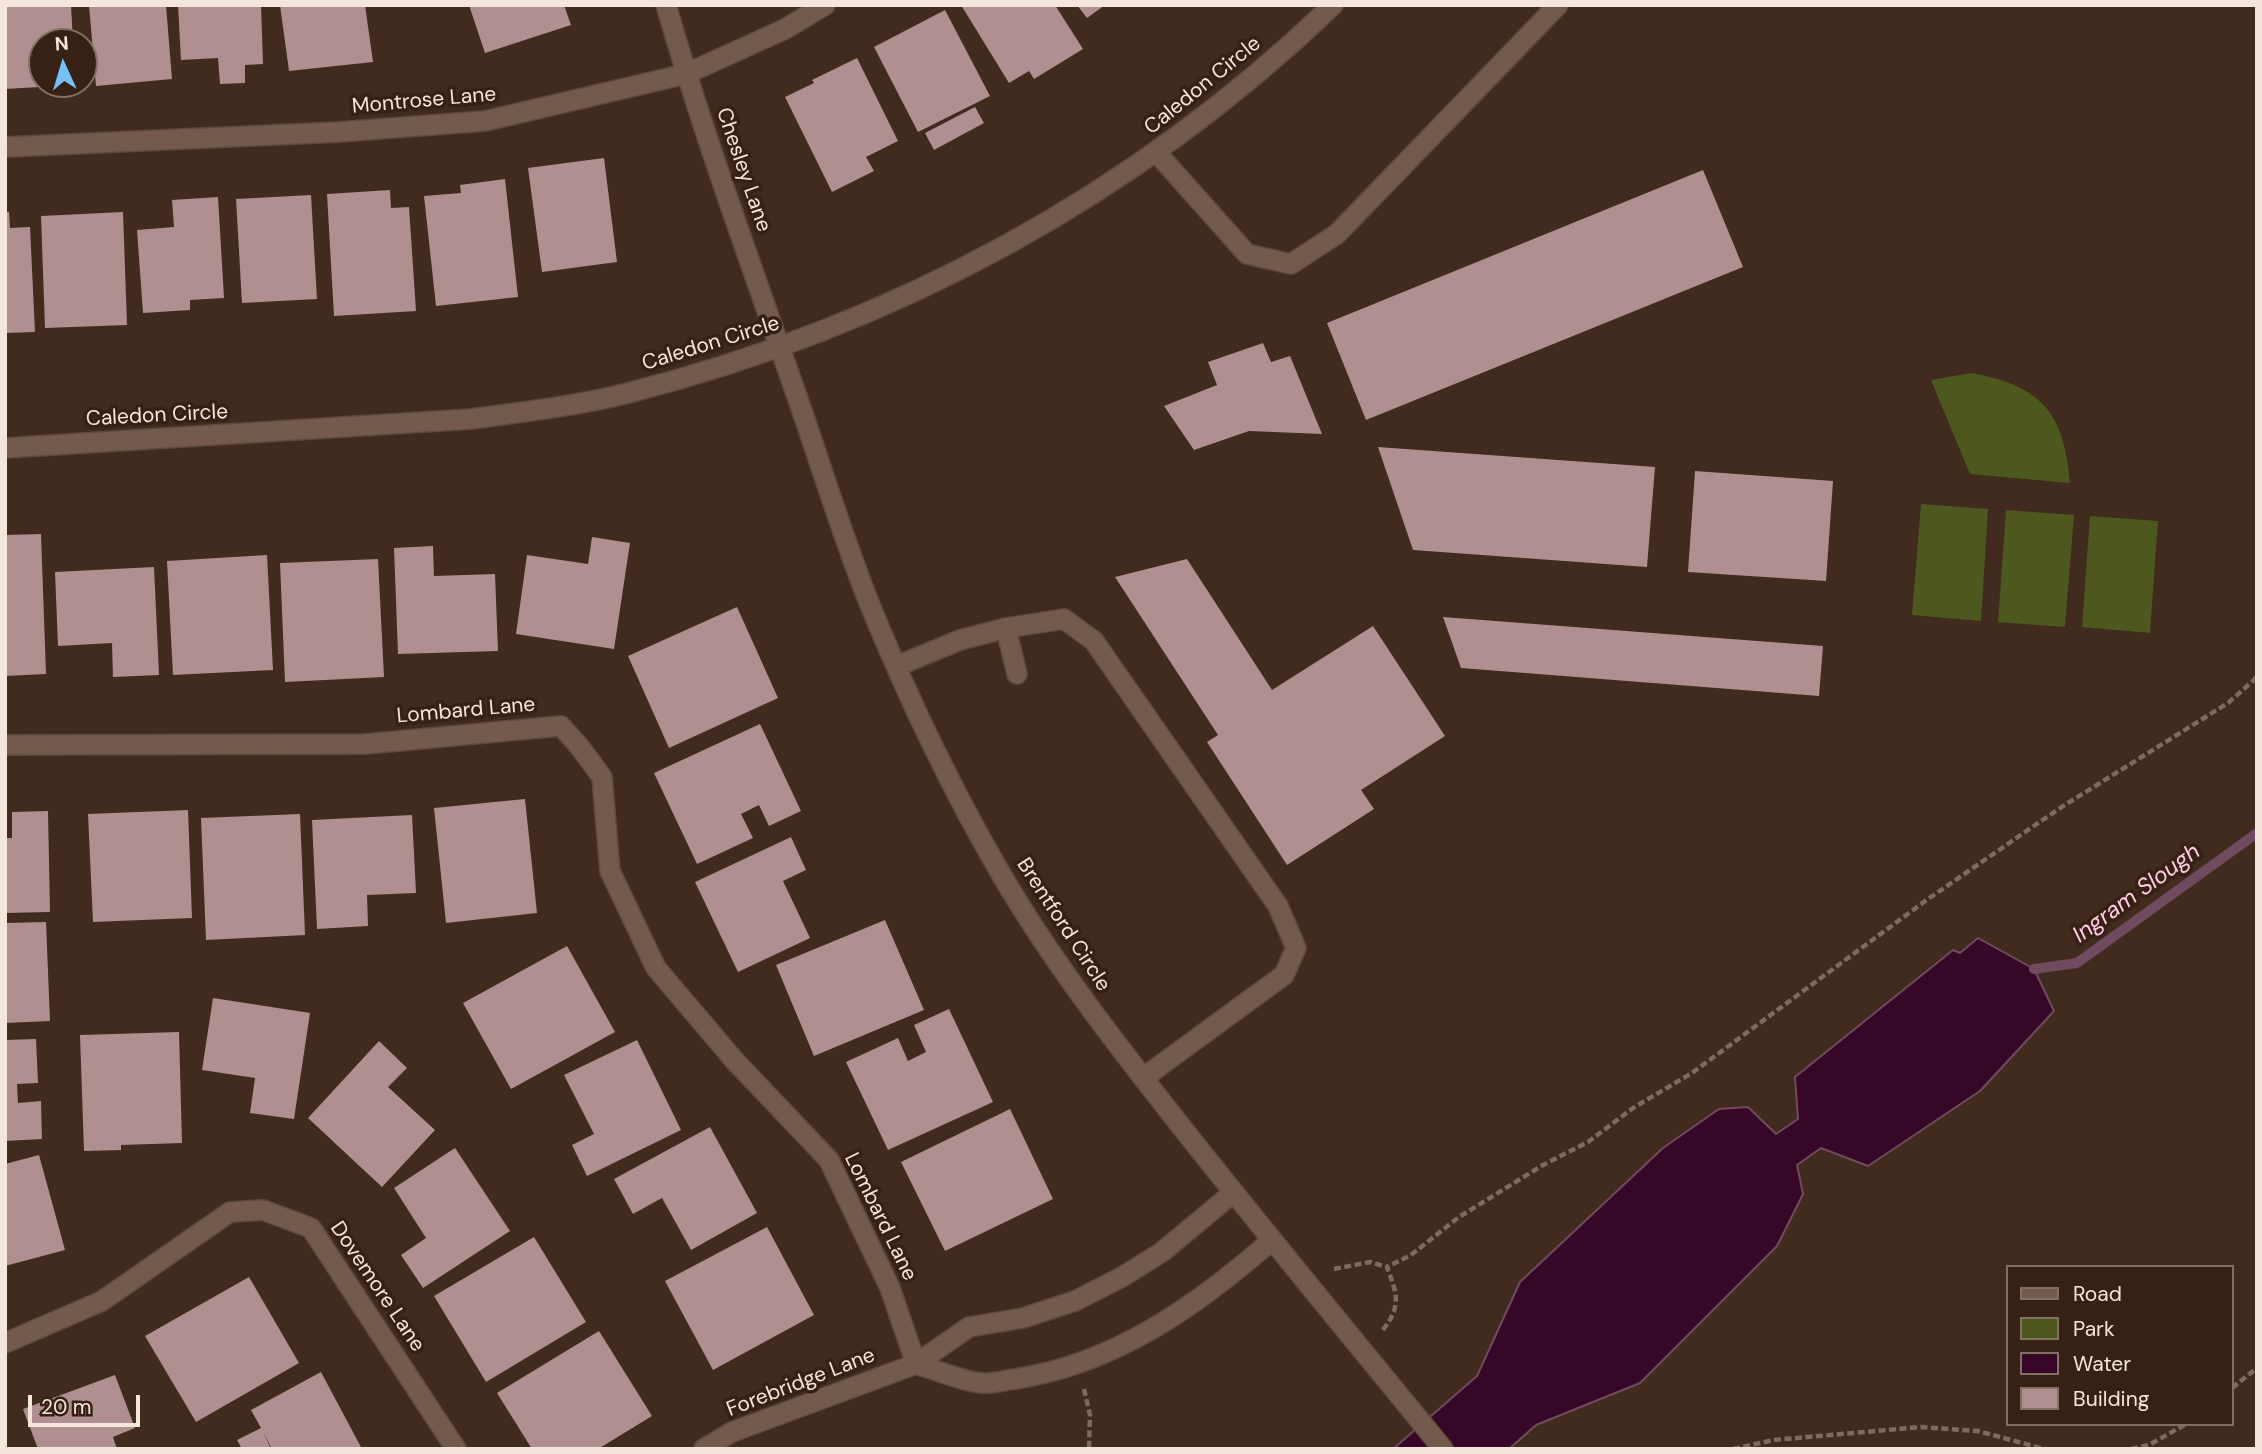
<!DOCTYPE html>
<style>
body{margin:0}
#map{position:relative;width:2262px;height:1454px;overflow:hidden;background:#412b1e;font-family:"DM Sans",sans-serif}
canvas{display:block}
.frame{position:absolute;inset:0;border:7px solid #f4e6dd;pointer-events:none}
.legend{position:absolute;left:2006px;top:1265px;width:228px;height:161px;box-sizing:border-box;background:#362114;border:2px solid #827064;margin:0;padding:9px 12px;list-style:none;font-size:21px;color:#f4e6dd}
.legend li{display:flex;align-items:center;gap:14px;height:35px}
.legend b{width:35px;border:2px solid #827064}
.north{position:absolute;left:28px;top:28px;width:70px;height:70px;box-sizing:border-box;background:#362114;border:2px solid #827064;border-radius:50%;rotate:356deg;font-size:19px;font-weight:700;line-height:28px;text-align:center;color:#f4e6dd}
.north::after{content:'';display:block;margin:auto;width:24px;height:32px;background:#77bff7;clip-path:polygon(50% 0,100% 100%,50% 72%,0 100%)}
.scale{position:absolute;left:28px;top:1395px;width:112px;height:32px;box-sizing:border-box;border:4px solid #f4e6dd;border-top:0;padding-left:9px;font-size:21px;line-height:24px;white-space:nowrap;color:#f4e6dd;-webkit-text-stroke:5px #362114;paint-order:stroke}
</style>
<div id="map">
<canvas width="2262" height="1454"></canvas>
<div class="frame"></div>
<ul class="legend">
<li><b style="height:9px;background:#735a4c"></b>Road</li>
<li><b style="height:19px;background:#4c581e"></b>Park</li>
<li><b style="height:19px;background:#370727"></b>Water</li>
<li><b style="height:19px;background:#af8f8f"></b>Building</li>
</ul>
<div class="north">N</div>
<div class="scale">20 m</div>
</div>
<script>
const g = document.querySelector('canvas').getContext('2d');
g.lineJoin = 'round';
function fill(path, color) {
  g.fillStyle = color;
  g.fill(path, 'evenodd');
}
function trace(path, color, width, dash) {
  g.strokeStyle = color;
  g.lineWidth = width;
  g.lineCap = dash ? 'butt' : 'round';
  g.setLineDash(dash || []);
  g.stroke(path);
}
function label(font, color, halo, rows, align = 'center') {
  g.font = font + ' "DM Sans",sans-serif';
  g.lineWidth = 7;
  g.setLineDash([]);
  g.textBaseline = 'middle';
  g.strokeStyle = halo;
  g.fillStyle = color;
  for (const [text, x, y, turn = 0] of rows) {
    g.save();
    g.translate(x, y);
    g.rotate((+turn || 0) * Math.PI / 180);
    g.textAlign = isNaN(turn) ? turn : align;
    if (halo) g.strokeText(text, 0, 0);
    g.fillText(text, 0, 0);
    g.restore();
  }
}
fill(new Path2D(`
 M1971,373C2041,386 2064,411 2070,483L1970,474L1931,380Z
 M1921,504L1988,509L1981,621L1912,615Z
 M2006,510L2074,515L2065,627L1998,622Z
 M2090,516L2158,521L2150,633L2082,627Z`), '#4c581e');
const water = new Path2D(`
 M1978,938L2034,969L2054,1011L1980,1091L1868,1166L1821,1148L1797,1165L1803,1194L1777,1246L1640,1383L1536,1425L1509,1449H1393L1477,1376L1520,1282L1663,1148L1719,1109L1748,1107L1776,1134L1798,1119L1795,1077L1953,950L1960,953Z`);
fill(water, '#370727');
trace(water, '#704a5e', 2);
trace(new Path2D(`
 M2034,969L2077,963L2257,833`), '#704a5e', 10);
fill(new Path2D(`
 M5,5H71L73,42H42V84H56V86L5,89Z
 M89,5H166L172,79L96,86Z
 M178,5H261L263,64L245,65V83L220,84L218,58L181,60Z
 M280,5H365L373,62L289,71Z
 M469,5H564L571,25L485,53Z
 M961,5H1055L1083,49L1034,79L1029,71L1009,83Z
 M1077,5H1105L1087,18Z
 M945,10L990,96L918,132L874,47Z
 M857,58L898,141L866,157L874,171L832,192L785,97L814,83L812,80Z
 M975,107L984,123L934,150L925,133Z
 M604,158L617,262L542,272L528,168Z
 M1703,170L1743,267L1366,420L1327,323Z
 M505,179L518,297L436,306L424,196L461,193L460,185Z
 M390,190L391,208L409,207L416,311L334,316L327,194Z
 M311,195L317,299L242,303L236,199Z
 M218,197L224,298L190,300V310L143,313L137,230L174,227L172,200Z
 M5,212H9L10,228L30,227L35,332L5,333Z
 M123,212L127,325L45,328L41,216Z
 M1263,343L1271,362L1290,356L1322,434L1249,431L1194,450L1164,406L1217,385L1208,362Z
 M1378,447L1655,467L1647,567L1413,550Z
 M1695,471L1833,481L1826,581L1688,572Z
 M41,534L46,674L5,676V535Z
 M592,537L630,543L614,649L516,634L527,555L588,564Z
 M433,546L434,576L495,574L498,651L398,654L394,548Z
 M267,555L273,670L173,675L167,561Z
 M378,559L384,677L285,682L280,563Z
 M1187,559L1272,690L1373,626L1445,736L1361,790L1374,809L1287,865L1207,742L1218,735L1115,577Z
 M154,567L159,675L113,677L112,643L58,646L55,572Z
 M737,607L778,698L669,748L628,656Z
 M1443,617L1823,646L1819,696L1461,668Z
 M760,724L801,811L769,826L759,805L741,814L753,838L697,864L654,773Z
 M525,799L537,913L446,923L434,808Z
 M188,810L192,918L93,922L88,814Z
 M48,811L50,912L5,913V838H12V812Z
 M300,814L305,935L206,940L201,818Z
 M412,815L416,893L367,895L368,926L317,929L312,820Z
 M791,837L806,870L783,881L810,938L738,972L695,882Z
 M885,920L924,1010L814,1056L776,965Z
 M46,922L50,1021L5,1023V923Z
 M567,946L615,1032L511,1089L463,1003Z
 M213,998L310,1013L294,1119L250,1113L255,1078L202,1070Z
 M949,1009L993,1102L888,1150L846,1062L898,1038L908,1061L926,1052L914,1025Z
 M179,1032L182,1143L121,1145V1150L84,1151L80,1035Z
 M36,1039L38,1083L17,1084L18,1103L41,1101L42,1139L5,1141V1040Z
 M637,1040L681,1130L587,1176L572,1145L594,1134L564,1075Z
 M379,1041L407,1068L388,1087L435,1130L382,1187L308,1118Z
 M1010,1109L1053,1199L945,1251L901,1162Z
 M710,1127L757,1213L691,1250L662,1198L633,1214L614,1179Z
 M455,1148L510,1231L423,1288L401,1255L426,1238L394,1188Z
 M39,1155L65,1250L5,1266V1164Z
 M767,1227L814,1315L713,1370L665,1281Z
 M534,1237L586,1322L486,1382L434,1296Z
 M249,1277L299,1363L196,1422L145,1336Z
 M599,1331L652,1416L598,1449H532L497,1393Z
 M321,1372L362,1449H272L263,1432L271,1449H242L237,1440L261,1428L251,1410Z
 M115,1375L135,1428L113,1437L117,1449H38L23,1409Z`), '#af8f8f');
const service = new Path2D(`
 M1157,153L1247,254L1291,264L1337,234L1558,5
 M1006,628L1017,674
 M897,666L960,640L1006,628L1064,619L1094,641L1278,906L1296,948L1284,975L1143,1078`);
const minor = new Path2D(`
 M666,5C703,133 749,259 793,385C819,458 841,533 870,605C908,698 951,788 1001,874C1053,963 1117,1045 1180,1125C1266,1234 1355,1341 1443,1449
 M5,147L339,132L485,121L686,74L785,29L825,5
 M5,745L365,744L561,726L579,746L602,777L610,871L656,968L735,1061L829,1160L890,1288L916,1364
 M5,1343L102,1301L230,1212L263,1210L311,1228L456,1449
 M916,1364C933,1369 967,1383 983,1383C993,1384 1005,1380 1015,1379C1115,1364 1198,1305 1272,1240
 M704,1449L732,1432L916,1364L969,1327L1023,1318L1075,1301L1122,1277L1162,1252L1233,1193`);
const tertiary = new Path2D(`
 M5,448L471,419C523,412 577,406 628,393C895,325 1134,196 1333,5`);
trace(service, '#5c4a3f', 22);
trace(minor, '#5c4a3f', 22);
trace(tertiary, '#5c4a3f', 22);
trace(new Path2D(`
 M1334,1269L1370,1262L1387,1267
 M1383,1330C1402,1305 1397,1294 1387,1267L1411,1255L1459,1217L1543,1165L1588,1142L1633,1108L1692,1073L1928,899L2060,808L2228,703L2254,680L2257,675
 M2232,1388L2257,1368
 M1084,1389L1090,1415L1089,1449
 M1733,1449L1774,1440L1921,1427L1978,1431L2044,1449
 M2131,1449L2149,1445L2186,1424`), '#7e6b60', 4.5, [7, 3.5]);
trace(service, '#735a4c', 19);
trace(minor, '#735a4c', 19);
trace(tertiary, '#735a4c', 19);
label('21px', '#f4e6dd', '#362114', [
 ["Caledon Circle",1203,86,-39],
 ["Montrose Lane",424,101,-5],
 ["Chesley Lane",743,170,71],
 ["Caledon Circle",711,344,-17],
 ["Caledon Circle",157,416,-3],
 ["Lombard Lane",466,711,-5],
 ["Brentford Circle",1063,925,57],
 ["Lombard Lane",880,1217,64],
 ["Dovemore Lane",377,1287,56],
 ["Forebridge Lane",801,1383,-21]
]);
label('italic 23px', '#ffcbe7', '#362114', [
 ["Ingram Slough",2137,894,-36]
]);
</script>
